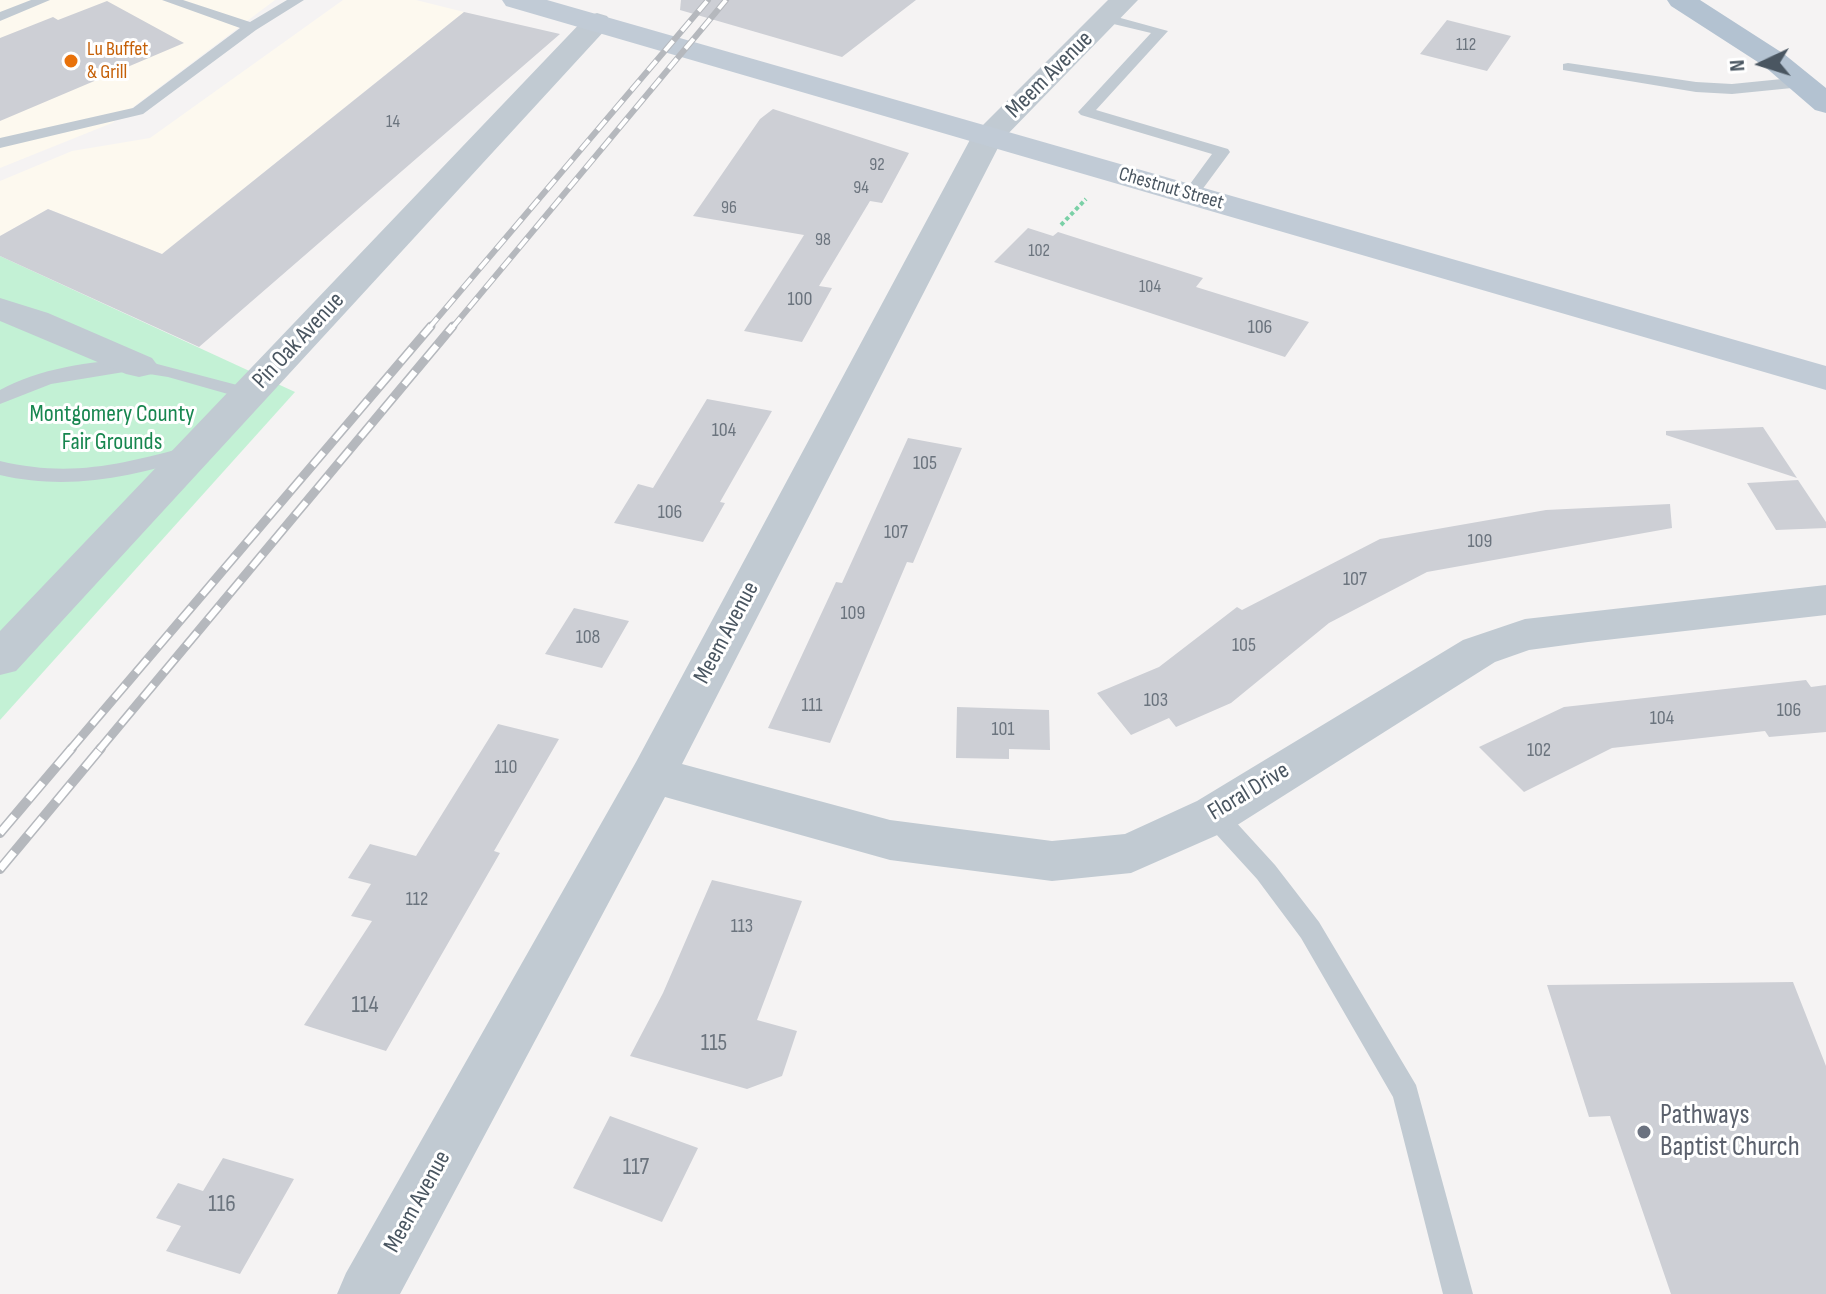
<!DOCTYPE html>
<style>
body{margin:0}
#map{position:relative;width:1826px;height:1294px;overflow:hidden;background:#f5f3f3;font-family:"Sofia Sans Condensed",sans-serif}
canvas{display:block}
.north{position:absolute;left:1722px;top:24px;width:80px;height:80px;-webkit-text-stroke:6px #fff;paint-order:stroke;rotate:266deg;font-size:22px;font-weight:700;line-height:32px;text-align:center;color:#4a5661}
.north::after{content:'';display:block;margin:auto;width:28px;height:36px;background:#4a5661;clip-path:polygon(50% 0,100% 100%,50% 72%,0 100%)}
</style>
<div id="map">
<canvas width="1826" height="1294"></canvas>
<div class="north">N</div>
</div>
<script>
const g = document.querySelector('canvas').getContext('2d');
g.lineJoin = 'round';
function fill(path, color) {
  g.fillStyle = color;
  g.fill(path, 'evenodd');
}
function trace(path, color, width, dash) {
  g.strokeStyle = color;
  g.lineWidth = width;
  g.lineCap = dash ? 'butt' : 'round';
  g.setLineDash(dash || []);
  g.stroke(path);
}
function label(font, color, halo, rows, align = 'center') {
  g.font = font + ' "Sofia Sans Condensed",sans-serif';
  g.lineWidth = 6;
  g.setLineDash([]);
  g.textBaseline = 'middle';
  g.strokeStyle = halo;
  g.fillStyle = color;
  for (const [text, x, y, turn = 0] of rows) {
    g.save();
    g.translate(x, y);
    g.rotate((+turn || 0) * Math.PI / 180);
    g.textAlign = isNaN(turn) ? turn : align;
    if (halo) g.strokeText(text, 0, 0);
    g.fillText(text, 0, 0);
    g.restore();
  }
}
fill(new Path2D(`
 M0,0H275L112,123L0,168Z
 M343,0H416L464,12L162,254L48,209L0,236V181L72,151L150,138Z`), '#fdf9ef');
fill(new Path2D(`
 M0,256L295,392L0,720Z`), '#c3f1d5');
fill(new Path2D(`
 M681,0H916L842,57L680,10Z
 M107,1L184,43L0,121V38L53,17L58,20Z
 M464,12L560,34L199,347L0,256V236L48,209L162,254Z
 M1447,20L1511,36L1487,71L1420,54Z
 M773,109L909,153L882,203L870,201L819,286L832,288L802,342L744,331L804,235L693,216L760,119Z
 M1028,228L1053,236L1058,232L1203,278L1196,287L1309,322L1285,357L994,262Z
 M707,399L772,411L720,502L725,503L703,542L614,523L638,484L653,488Z
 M1763,427L1797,478L1666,435V431Z
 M908,438L962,448L913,563L907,562L830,743L768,728L836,582L842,583Z
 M1798,480L1826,522V528L1776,530L1747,483Z
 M1670,504L1672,528L1427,572L1329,623L1231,703L1176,727L1169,718L1131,735L1097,693L1159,667L1237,607L1242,610L1380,539L1546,510Z
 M574,608L629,621L602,668L545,654Z
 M1806,680L1811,687L1826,685V732L1769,737L1765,731L1612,748L1524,792L1479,747L1564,707Z
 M957,707L1049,710L1050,750L1009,749V759L956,758Z
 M498,724L559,739L494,851L500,853L386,1051L304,1025L372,921L351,916L371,884L348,878L370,844L416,856Z
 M712,880L802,901L757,1020L797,1031L782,1076L747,1089L630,1056L663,993Z
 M1793,982L1826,1066V1294H1671L1610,1116L1589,1117L1547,985Z
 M610,1116L698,1148L662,1222L573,1188Z
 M223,1158L294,1179L240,1274L166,1251L181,1226L156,1218L178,1183L203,1191Z`), '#cdcfd5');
trace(new Path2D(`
 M1061,225L1086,199`), '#7ad0a6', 4, [4, 3]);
fill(new Path2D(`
 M31,0H50L0,21V12Z
 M162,0H183L250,22L287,0H304L256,30L143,114L0,148V138L133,108L240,28Z
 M1106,14L1168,31L1096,110L1228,149L1230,152L1196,198H1184L1182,195L1212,154L1081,115L1078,112L1151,33L1101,21V15Z
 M1568,63L1696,82L1732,84L1802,77L1810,82L1802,87L1732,94L1696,92L1563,70V64Z
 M142,360L256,390L258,394L249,400L168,377L130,371L51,384L0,404V390C40,368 97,359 142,360Z
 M190,446L200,452L197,457C130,477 69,491 0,475V461C71,478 122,464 190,446Z
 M1214,805L1223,808L1275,865L1319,922L1416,1085L1473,1294H1443L1393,1097L1301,938L1257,879L1205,822L1202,815L1205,808Z`), '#c1cad2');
fill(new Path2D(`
 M1108,0H1138L1002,140L682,764L890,820L1052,841L1125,834L1197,801L1463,640L1525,619L1826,585V615L1588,642L1529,650L1495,662L1231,829L1131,873L1052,881L890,860L665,797L400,1294H337L346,1273L636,762L972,136Z
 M597,13L607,16L611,22L607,28L16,671L0,675V631L587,16Z
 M0,298L48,313L152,358L158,366L152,374L139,377L126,374L0,321Z`), '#c1cad2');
fill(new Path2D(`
 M502,0H547L1826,366V390L506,6Z`), '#c1cbd6');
fill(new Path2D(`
 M1667,0H1700L1784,54L1826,88V113L1815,110L1764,66L1671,6Z`), '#b3c2d1');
const railFar2 = new Path2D(`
 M429,328L708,0
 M452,328L726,0`);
const railFar1 = new Path2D(`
 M70,750L431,326
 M99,750L453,326`);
const rail = new Path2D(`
 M0,833L72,748
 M0,869L101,748`);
trace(railFar2, '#b5b8bd', 6);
trace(railFar1, '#b5b8bd', 9);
trace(rail, '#b5b8bd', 10);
trace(railFar2, '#fff', 4, [13]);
trace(railFar1, '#fff', 6, [17]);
trace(rail, '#fff', 7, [22]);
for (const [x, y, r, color] of [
 [71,61,8,"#e8710a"],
 [1644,1132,8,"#6b7280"]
]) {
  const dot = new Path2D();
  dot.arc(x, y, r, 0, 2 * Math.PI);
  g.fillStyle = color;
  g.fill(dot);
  trace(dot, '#fff', 3);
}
label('18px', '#6b747e', null, [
 ["112",1466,45],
 ["14",393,122],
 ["92",877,165],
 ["94",861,188],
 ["96",729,208],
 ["98",823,240],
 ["102",1039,251],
 ["104",1150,287]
]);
label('20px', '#c56008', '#fff', [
 ["Lu Buffet",87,50],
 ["& Grill",87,73]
], 'left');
label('20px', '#4a5661', '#fff', [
 ["Chestnut Street",1171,189,16]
]);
label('20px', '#6b747e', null, [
 ["100",800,300],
 ["106",1260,328],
 ["104",724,431],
 ["105",925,464],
 ["106",670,513],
 ["107",896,533],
 ["109",1480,542],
 ["107",1355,580],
 ["109",853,614],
 ["108",588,638],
 ["105",1244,646],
 ["103",1156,701],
 ["111",812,706],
 ["106",1789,711],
 ["104",1662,719],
 ["101",1003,730],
 ["102",1539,751],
 ["110",506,768],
 ["112",417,900],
 ["113",742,927]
]);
label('24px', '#4a5661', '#fff', [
 ["Meem Avenue",1050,75,-45],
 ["Pin Oak Avenue",299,341,-47],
 ["Meem Avenue",727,633,-62],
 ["Floral Drive",1249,792,-31],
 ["Meem Avenue",418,1202,-61]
]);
label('24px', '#17864f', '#fff', [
 ["Montgomery County",112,415],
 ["Fair Grounds",112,443]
]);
label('24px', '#6b747e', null, [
 ["114",365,1006],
 ["115",714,1044],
 ["117",636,1168],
 ["116",222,1205]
]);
label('28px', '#5b616d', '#fff', [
 ["Pathways",1660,1116],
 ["Baptist Church",1660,1148]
], 'left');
</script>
